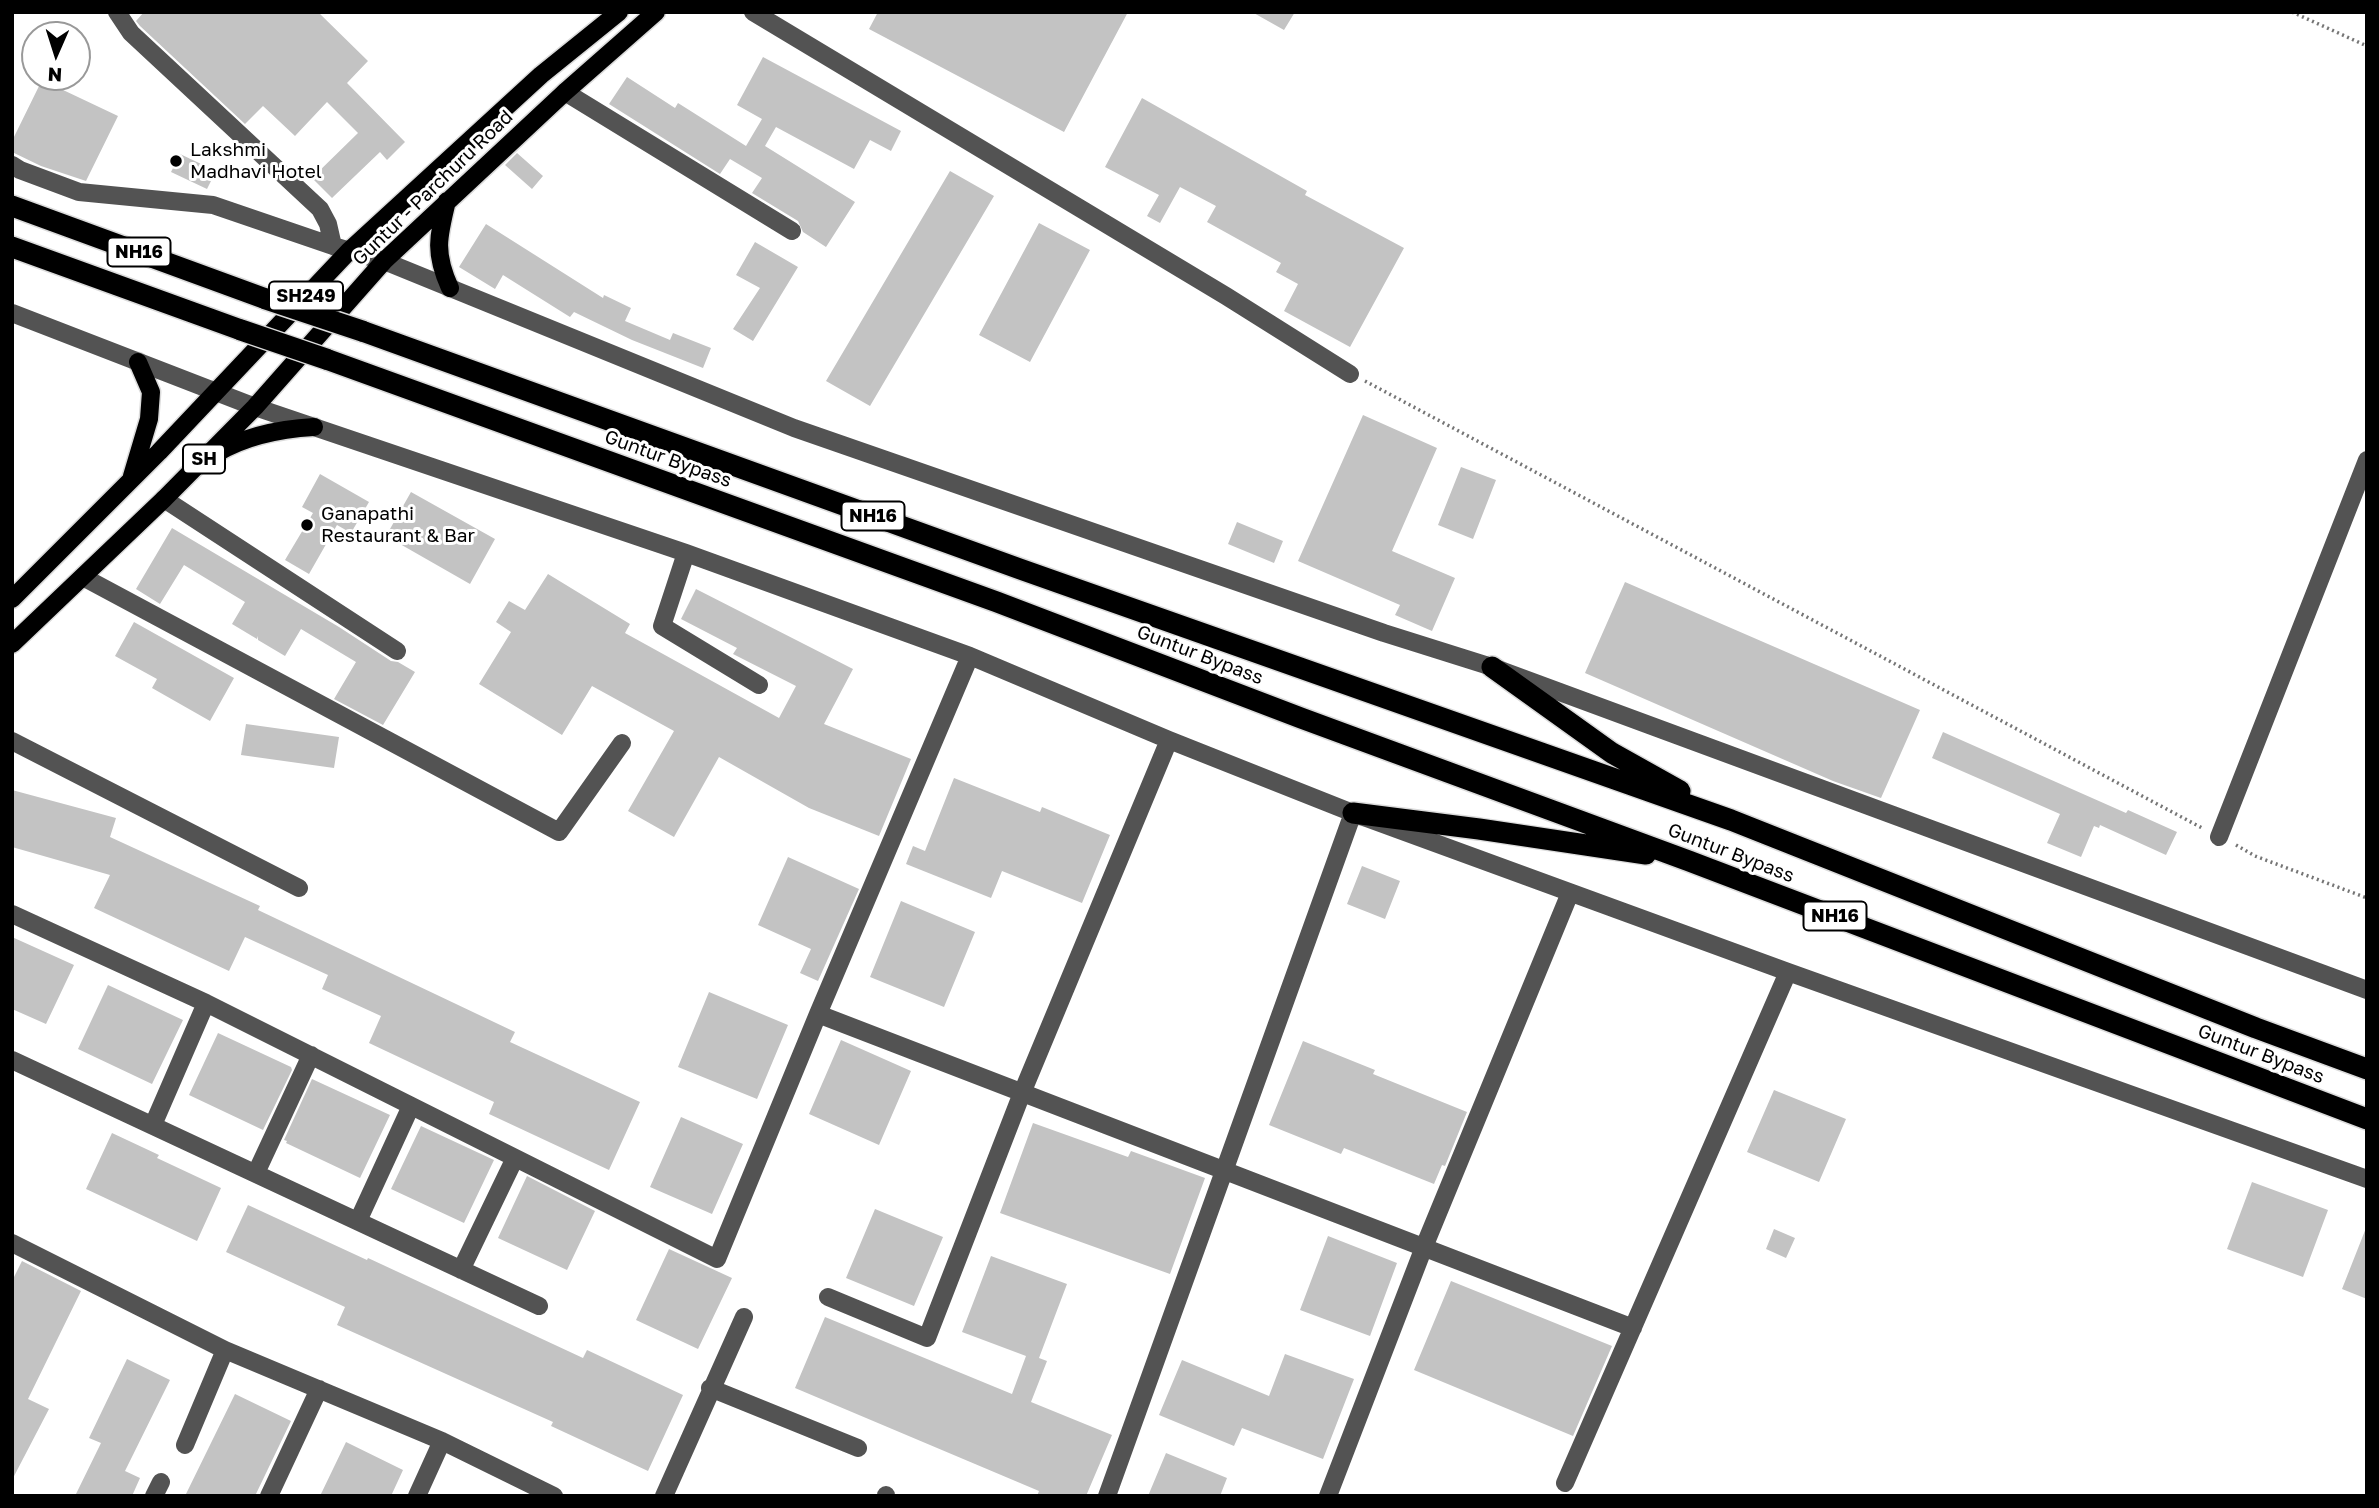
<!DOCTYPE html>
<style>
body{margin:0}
#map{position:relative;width:2379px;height:1508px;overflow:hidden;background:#fff;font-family:"Golos Text",sans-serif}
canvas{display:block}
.frame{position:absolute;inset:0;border:14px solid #000;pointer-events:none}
.north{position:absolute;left:21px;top:21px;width:70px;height:70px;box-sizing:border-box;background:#fff;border:2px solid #999;border-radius:50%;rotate:183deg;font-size:19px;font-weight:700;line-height:28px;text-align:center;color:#000}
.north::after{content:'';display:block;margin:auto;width:24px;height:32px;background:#000;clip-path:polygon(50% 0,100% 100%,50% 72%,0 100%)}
</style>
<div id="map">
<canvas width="2379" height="1508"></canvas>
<div class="frame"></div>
<div class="north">N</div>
</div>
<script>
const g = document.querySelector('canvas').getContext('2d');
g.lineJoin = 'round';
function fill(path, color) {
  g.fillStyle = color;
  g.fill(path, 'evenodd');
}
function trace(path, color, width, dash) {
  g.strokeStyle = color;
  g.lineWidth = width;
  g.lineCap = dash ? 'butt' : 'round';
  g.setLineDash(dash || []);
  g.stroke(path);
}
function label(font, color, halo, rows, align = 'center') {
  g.font = font + ' "Golos Text",sans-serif';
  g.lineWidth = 6;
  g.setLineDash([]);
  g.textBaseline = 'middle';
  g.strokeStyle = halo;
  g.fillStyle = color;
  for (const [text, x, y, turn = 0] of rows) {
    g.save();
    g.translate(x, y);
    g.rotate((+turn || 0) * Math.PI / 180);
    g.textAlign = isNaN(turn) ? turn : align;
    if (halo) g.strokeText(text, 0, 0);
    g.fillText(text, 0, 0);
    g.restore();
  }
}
fill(new Path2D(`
 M144,12H318L368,61L347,83L405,142L387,160L380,152L332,198L312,178L358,133L327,102L295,136L263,106L245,124L140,26L136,21Z
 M878,12H1128L1064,132L869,29Z
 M1252,12H1295L1284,30Z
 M763,57L901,131L891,151L870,140L854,169L776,127L765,146L855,202L826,247L803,232L798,221L752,193L762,178L730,159L720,174L609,104L627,77L675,108L678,103L746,146L762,119L737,105Z
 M42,80L118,116L86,181L41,166L12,152V141Z
 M1142,98L1307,191L1305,195L1404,248L1350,347L1284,311L1298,284L1276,272L1281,263L1207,222L1216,206L1180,187L1160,223L1147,216L1159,195L1105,167Z
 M517,153L543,176L532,189L505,165Z
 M180,154L216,171L207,189L171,172Z
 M950,171L994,196L870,406L826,381Z
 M1039,223L1090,250L1030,362L979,335Z
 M486,224L603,298L604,295L631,308L625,321L670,340L673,333L711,348L703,368L632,340L574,312L570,317L503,275L495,289L459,267Z
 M755,242L798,267L753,341L733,329L760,288L736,275Z
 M1363,415L1437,448L1392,551L1455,578L1432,631L1395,615L1400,605L1298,561Z
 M1461,467L1496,480L1473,539L1438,525Z
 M320,474L369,502L351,533L337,525L309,574L285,560L313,513L302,507Z
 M411,492L495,539L470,584L386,536Z
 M1237,522L1283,541L1274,563L1228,544Z
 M172,528L339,627L391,661L398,662L415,672L383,725L334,699L356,662L301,629L285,656L258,640V636L257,639L232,624L245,602L184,565L160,604L136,589Z
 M548,574L630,624L625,633L779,718L796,686L733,654L737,648L681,619L696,589L853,669L824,724L911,759L879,836L809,808L719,757L674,837L628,811L674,731L592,686L562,735L479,684L511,632L496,622L509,601L525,610Z
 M1625,582L1920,710L1881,798L1833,781L1585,673Z
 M134,622L234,678L210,721L152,688L157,679L115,656Z
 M246,724L339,737L334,768L241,755Z
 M1943,732L2126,813L2128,810L2177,832L2166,855L2100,825L2099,828L2094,826L2081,857L2047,843L2060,814L1932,758Z
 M954,778L1040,812L1042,807L1110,835L1082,903L1002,871L991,898L906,864L913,846L925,851Z
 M12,790L116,818L110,837L260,906L258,910L515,1032L510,1042L640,1102L609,1170L489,1114L494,1102L369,1043L381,1016L322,989L328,975L245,937L229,971L94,908L110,875L12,847Z
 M788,857L859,889L818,981L800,973L811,949L758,925Z
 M1362,866L1400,881L1385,919L1347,904Z
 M901,901L975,932L944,1007L870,977Z
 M12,937L74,965L46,1024L12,1009Z
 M108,985L183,1020L152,1084L78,1049Z
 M709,992L788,1025L757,1099L678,1067Z
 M218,1033L291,1067L292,1070L263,1130L189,1095Z
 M841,1040L911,1071L879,1145L809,1114Z
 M1303,1041L1375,1070L1373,1074L1467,1112L1445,1166L1442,1165L1434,1184L1344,1148L1341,1154L1269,1125Z
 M312,1079L390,1115L360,1178L286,1143L287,1141L284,1140Z
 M1774,1090L1846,1119L1819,1182L1747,1152Z
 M681,1117L743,1144L712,1214L650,1187Z
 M1033,1123L1128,1157L1131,1151L1205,1178L1170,1274L1000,1213Z
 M421,1126L494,1160L464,1223L391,1189Z
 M112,1133L159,1155L157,1158L221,1188L197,1241L86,1189Z
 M527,1176L595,1211L567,1270L498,1238Z
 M2252,1182L2328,1210L2303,1277L2227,1249Z
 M248,1205L367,1260L368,1258L583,1358L587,1350L683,1395L648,1471L551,1426L553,1422L337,1325L345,1307L226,1252Z
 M875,1209L943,1237L914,1306L846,1278Z
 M2366,1228H2367V1299L2342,1289Z
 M1774,1229L1795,1238L1786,1258L1766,1249Z
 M1328,1236L1397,1263L1370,1336L1300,1310Z
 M669,1249L732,1278L698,1349L636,1320Z
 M991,1256L1067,1284L1039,1358L1047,1361L1031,1402L1112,1435L1086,1496H1037L1039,1491L795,1388L825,1317L1012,1394L1026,1356L962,1332Z
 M22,1261L81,1291L28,1399L49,1409L12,1480V1281Z
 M1451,1281L1612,1346L1573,1436L1414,1370Z
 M1285,1354L1354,1379L1323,1459L1242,1428L1234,1446L1159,1415L1182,1360L1269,1396Z
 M127,1359L170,1380L125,1471L140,1478L132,1496H75L101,1443L89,1438Z
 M235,1394L291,1421L255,1496H185Z
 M346,1442L403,1470L391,1496H320Z
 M1166,1453L1227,1478L1220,1496H1148Z`), '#c3c3c3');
const major = new Path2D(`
 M447,201C438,237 434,253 450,288
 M217,453C247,435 280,429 314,427
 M132,476L149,419L151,392L138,362
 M12,599L159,452L349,251L541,75L619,12
 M12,644L164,499L255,407L384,261L565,92L656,12`);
const highway = new Path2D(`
 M12,206L266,299
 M12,247L241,330
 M362,331L1020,569L1731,820L2256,1028L2367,1069
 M326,359L997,602L1301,718L1689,861L2367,1119
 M1492,667L1612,753L1680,791
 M1353,813L1479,829L1646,854`);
trace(major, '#dbdbdb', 21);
trace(highway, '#dbdbdb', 24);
trace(new Path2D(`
 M2292,12L2367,46
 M1365,381L2204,829
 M2236,845L2255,856L2367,898`), '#757575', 3.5, [2, 3.5]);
trace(new Path2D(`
 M117,12L131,33L320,209L328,224L333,246
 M753,12L1226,296L1350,374
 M565,92L792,231
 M12,165L20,170L79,192L213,205L333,246L384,261L794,428L1384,633L1492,667L2367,990
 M12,313L255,407L686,553L970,656L1169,740L1353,813L1788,972L2367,1179
 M164,499L397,651
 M686,553L662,626L759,685
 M83,577L559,832L622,743
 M12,741L299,888
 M2219,837L2367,460
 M12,914L206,1003L717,1259L818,1014L970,656
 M818,1014L1633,1328
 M12,1060L539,1306
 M153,1125L206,1003
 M256,1173L311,1055
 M358,1221L411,1106
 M12,1243L225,1350L442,1441L554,1496
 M461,1270L515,1158
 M828,1297L927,1338L1022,1093L1169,740
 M710,1388L858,1448
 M185,1445L225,1350
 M1565,1483L1788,972
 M154,1496L161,1482
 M269,1496L319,1389
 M417,1496L442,1441
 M664,1496L744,1317
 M886,1496V1495
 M1107,1496L1353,813
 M1328,1496L1424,1247L1570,893`), '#535353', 18);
trace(major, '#000', 18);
trace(highway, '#000', 21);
const highwayBridge = new Path2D(`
 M266,299L362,331
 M241,330L326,359`);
trace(highwayBridge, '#dbdbdb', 24, []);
trace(highwayBridge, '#000', 21);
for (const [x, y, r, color] of [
 [176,161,7,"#000"],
 [307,525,7,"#000"]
]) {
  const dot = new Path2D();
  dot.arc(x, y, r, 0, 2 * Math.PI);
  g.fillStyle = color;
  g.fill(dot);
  trace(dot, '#fff', 2.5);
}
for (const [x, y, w] of [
 [139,252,63],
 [306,296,74],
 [204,459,42],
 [873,516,63],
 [1835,916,63]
]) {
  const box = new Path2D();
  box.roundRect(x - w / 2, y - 14.5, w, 29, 5);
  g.fillStyle = '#fff';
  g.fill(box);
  trace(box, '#000', 2);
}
label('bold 18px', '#000', null, [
 ["NH16",139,252],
 ["SH249",306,296],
 ["SH",204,459],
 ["NH16",873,516],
 ["NH16",1835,916]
]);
label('19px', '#000', '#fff', [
 ["Lakshmi",190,150],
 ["Madhavi Hotel",190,172],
 ["Ganapathi",321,514],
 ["Restaurant & Bar",321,536]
], 'left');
label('19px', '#000', '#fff', [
 ["Guntur - Parchuru Road",433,188,-44],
 ["Guntur Bypass",668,459,20],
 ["Guntur Bypass",1200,655,21],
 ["Guntur Bypass",1731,853,21],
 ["Guntur Bypass",2261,1054,21]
]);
</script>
